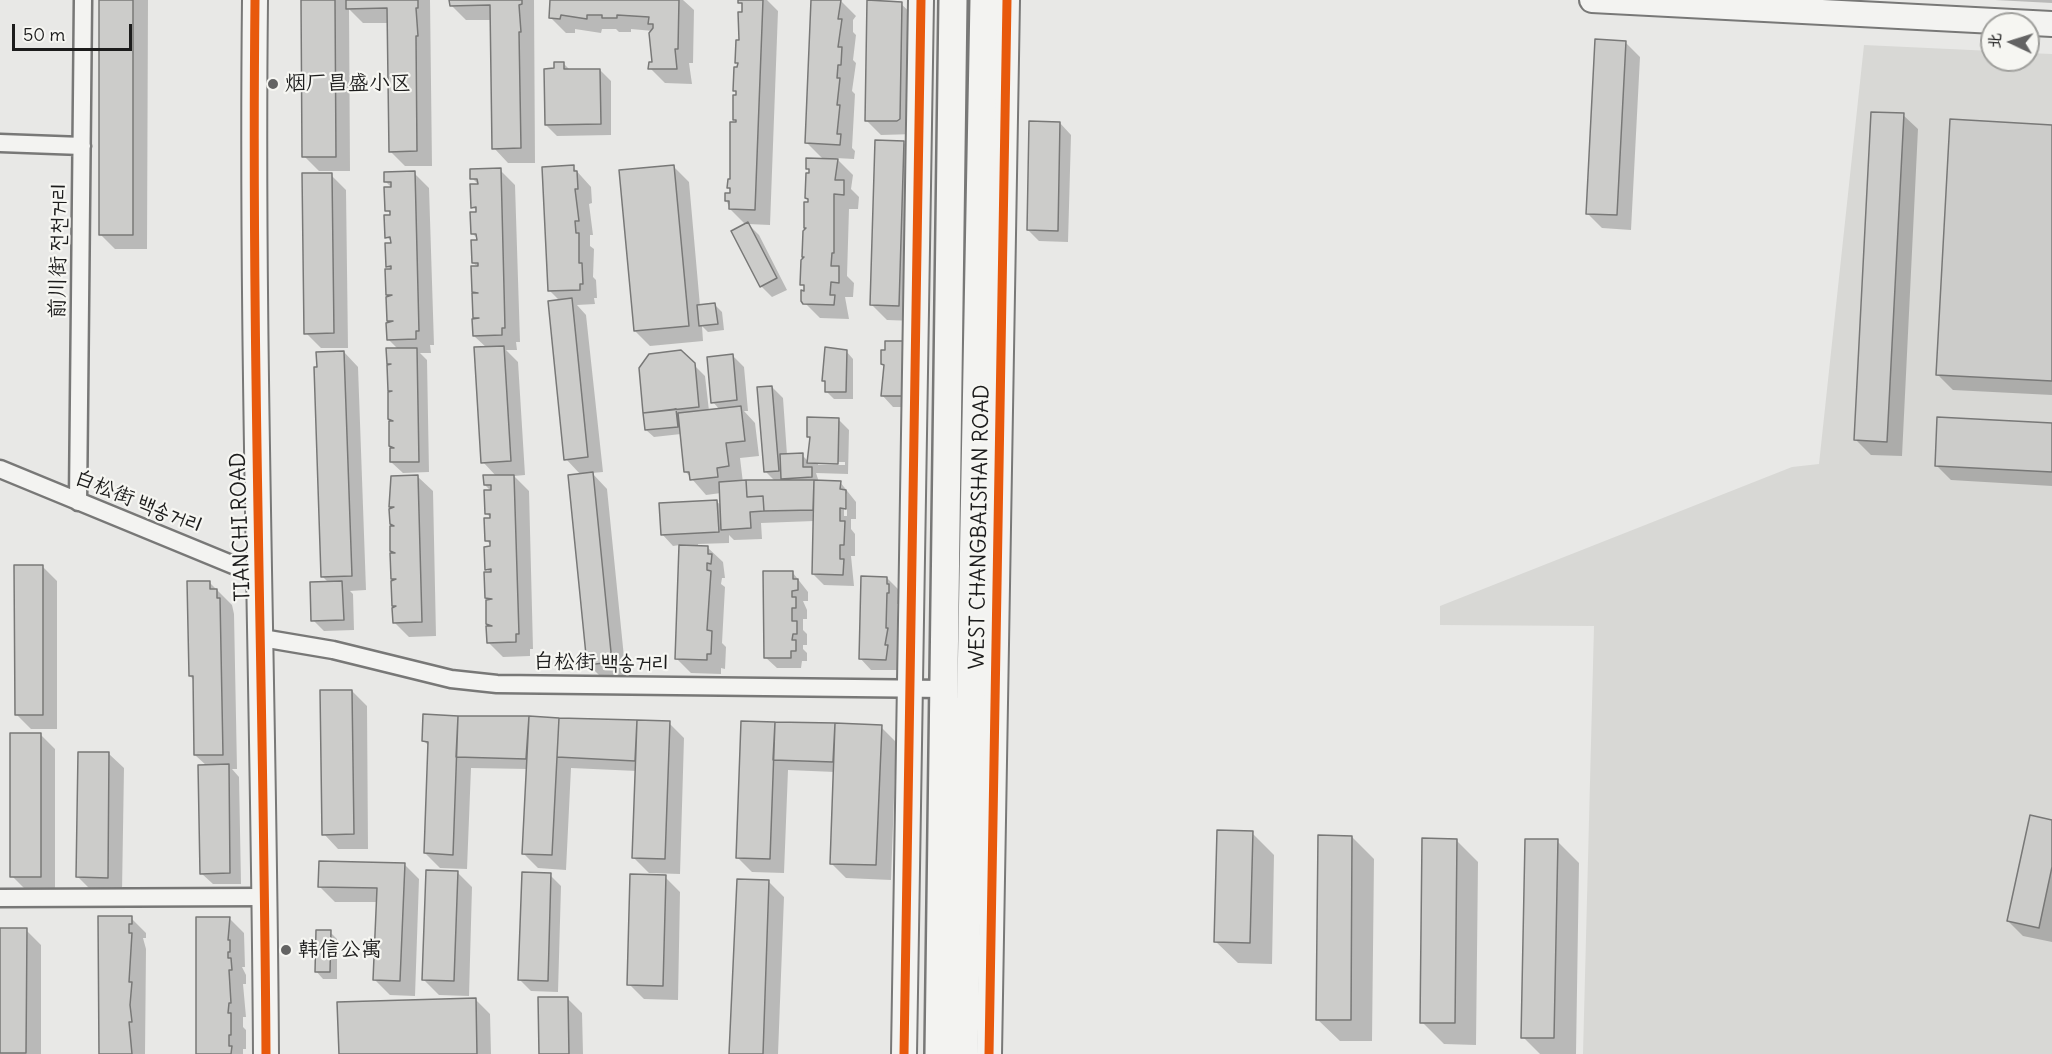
<!DOCTYPE html>
<meta charset="utf-8">
<style>
body{margin:0}
#map{position:relative;width:2052px;height:1054px;overflow:hidden;background:#e8e8e6;font-family:Delius,"LXGW WenKai TC",sans-serif}
canvas{display:block}
.north{position:absolute;left:1980px;top:12px;width:60px;height:60px;box-sizing:border-box;background:#f6f6f2;border:2px solid #9f9f9c;border-radius:50%;rotate:274deg;font-size:16px;font-weight:700;line-height:24px;text-align:center;color:#1c1c1c}
.north::after{content:'';display:block;margin:auto;width:21px;height:27px;background:#636363;clip-path:polygon(50% 0,100% 100%,50% 72%,0 100%)}
.scale{position:absolute;left:12px;top:24px;width:120px;height:27px;box-sizing:border-box;border:3px solid #1c1c1c;border-top:0;padding-left:8px;font-size:18px;line-height:21px;white-space:nowrap;color:#1c1c1c;-webkit-text-stroke:4px #f6f6f2;paint-order:stroke}
</style>
<div id="map">
<canvas width="2052" height="1054"></canvas>
<div class="north">北</div>
<div class="scale">50 m</div>
</div>
<script>
const g = document.querySelector('canvas').getContext('2d');
g.lineJoin = 'round';
function fill(path, color) {
  g.fillStyle = color;
  g.fill(path, 'evenodd');
}
function trace(path, color, width, dash) {
  g.strokeStyle = color;
  g.lineWidth = width;
  g.lineCap = dash ? 'butt' : 'round';
  g.setLineDash(dash || []);
  g.stroke(path);
}
function label(font, color, halo, rows, align = 'center') {
  g.font = font + ' Delius,"LXGW WenKai TC","Poor Story",sans-serif';
  g.lineWidth = 4.5;
  g.setLineDash([]);
  g.textBaseline = 'middle';
  g.strokeStyle = halo;
  g.fillStyle = color;
  for (const [text, x, y, turn = 0] of rows) {
    g.save();
    g.translate(x, y);
    g.rotate((+turn || 0) * Math.PI / 180);
    g.textAlign = isNaN(turn) ? turn : align;
    if (halo) g.strokeText(text, 0, 0);
    g.fillText(text, 0, 0);
    g.restore();
  }
}
fill(new Path2D(`
 M1864,45L1992,51V60H2028V53L2052,54V1054H1583L1594,626L1440,625V606L1792,467L1819,464Z`), '#d8d8d5');
fill(new Path2D(`
 M101,0H148L147,249H115L100,234Z
 M302,0H430L432,166H405L390,151L389,23H363L349,9L350,171H319L304,156Z
 M451,0H534L535,163H508L494,148L492,20H466L451,5Z
 M551,0H683L694,10L693,63H689L692,84L665,83L650,68L653,64V31L631,29V32H619L616,29H602L601,33L575,29V33H566L551,18Z
 M740,0H767L778,11L770,225L748,224L759,235L787,290L772,297L761,286L746,225L730,209L726,200L731,194L729,188L739,124L734,119L739,65L737,62L743,14L744,7Z
 M813,0L841,1L856,16L853,20V32L856,35L853,60L856,63L852,91L855,94L852,148L855,151L854,159L836,158L853,175L851,189L859,197L858,209H849L847,276L854,283L853,297H845L849,319L820,318L805,303L806,288L802,284L809,201L806,198L810,171L807,168L824,160L807,143Z
 M869,0L898,1L916,18L915,134L881,135L866,120Z
 M1995,0H2052V3Z
 M1625,42L1640,57L1631,230L1602,228L1587,213Z
 M563,63L571,71L600,70L611,81V135L557,136L546,125L556,70Z
 M1903,115L1918,129L1902,456L1871,455L1856,440Z
 M1060,123L1071,135L1068,242L1039,241L1028,230Z
 M2052,126V395L1953,390L1938,375Z
 M903,142L918,157L914,321L887,320L872,305Z
 M573,167L591,187L592,203L589,204L593,235H590V246L594,249L593,277L596,280L597,298H594L595,304L577,305L586,315L603,472L592,473L607,489L626,677L603,679L588,664L581,475L566,459L560,301L550,291Z
 M674,167L689,182L700,306L715,305L722,312L724,330L708,332L702,326L703,341L650,346L635,331Z
 M500,170L515,185L520,342H516L517,350H506L518,362L525,475L514,476L529,491L533,649H530V656L503,657L488,642L491,627L488,624L490,601L487,598L491,574L487,569L494,548L486,540L493,520L486,513L492,492L485,485L497,477L483,462L487,348L474,336L477,295L473,291L478,267L473,263L478,239L473,234L479,213L473,207L479,185L472,178Z
 M414,173L429,188L434,345H430L431,353H420L427,360L429,472L403,473L391,462L395,450L391,445L392,421L390,418L392,392L388,363L399,350L388,339L390,298L387,295L391,270L387,266L392,242L387,237L393,216L387,210L392,188L385,181Z
 M331,175L346,190L348,348H321L306,333Z
 M910,343L920,407H893L882,395L886,367L882,364Z
 M846,351L853,359V399H834L827,392V384L823,381Z
 M344,352L358,367L366,590L350,591L353,594L354,630L324,631L313,620L329,583L322,576Z
 M733,356L744,367L748,411H744L755,423L759,456L740,458L743,483H777L765,471L772,387L783,398L787,455H802L808,461L810,439L808,436L838,419L849,430L848,474L816,473L819,482H840L856,502V519H851V529L855,534V556H851L854,586L824,585L813,574L814,521L761,523L762,539L734,540L729,535V543L698,544V547H707L723,562L725,578H722L721,584L725,587L722,643L726,647L725,669L721,668V674L691,673L676,658L680,545L673,546L662,534L717,502L722,506L721,493L706,495L685,471L681,434L654,437L646,430L693,364L705,376L709,411L720,410L713,402ZM818,462H845V465H818ZM844,491L847,494V516H844Z
 M2052,425V486L1951,480L1936,465Z
 M418,477L433,491L436,636L409,637L394,622L395,581L393,578L396,554L392,550L395,527L391,523L393,508L391,506Z
 M42,566L57,581V729H31L16,714Z
 M793,573L808,592V601H803L807,610V619H803V630L807,634V645H803V649L807,653V661H802L801,668H777L765,657Z
 M887,578L898,589L900,604H897V670H871L860,658Z
 M209,582L232,605L234,614L237,769H232L239,777L241,884H213L201,873L207,766L195,755L194,680L190,676Z
 M352,691L367,706L368,849H338L324,834Z
 M529,718L669,723L684,738L680,874L649,873L634,858L637,771L571,768L566,870L538,868L523,853L527,769L471,768L467,869L440,868L425,853L429,746L424,741Z
 M775,724L881,727L896,742L891,880L846,878L831,863L835,772L788,770L784,873L752,872L737,857Z
 M40,734L55,749V891H27L12,876Z
 M109,754L124,768L122,892H93L78,877Z
 M2052,821V942L2023,936L2008,921Z
 M1252,833L1274,855L1272,964L1238,963L1215,941Z
 M1352,837L1374,859L1372,1041H1340L1317,1019Z
 M1456,840L1478,862L1476,1045L1444,1044L1422,1022Z
 M1557,841L1579,863L1576,1054H1540L1523,1037Z
 M404,864L419,879L415,996L390,995L375,980L378,902H335L320,887Z
 M457,872L472,887L469,996L439,995L424,980Z
 M550,875L561,886L558,992L531,991L520,980Z
 M665,877L680,892L678,1000L644,999L629,984Z
 M769,882L784,897L778,1054H731Z
 M100,918H131L146,933V938H143L146,949L145,1054H101Z
 M229,918L244,933L245,967H242L246,975V984H243L246,1017H243V1027L246,1030V1049H243V1054H198Z
 M0,930H26L41,945V1054H0Z
 M330,932L337,939V979H323L316,971Z
 M567,998L582,1013L583,1054H540Z
 M475,999L490,1014L491,1054H340Z`), '#0003');
const building = new Path2D(`
 M99,0H133V235H99Z
 M301,0H335L336,157H302Z
 M346,0H418V8H416L418,36H416L417,151L389,152L387,8L346,9Z
 M449,0H522V4L519,5L521,32H519L521,148L492,149L490,5L450,6Z
 M550,0H679L678,49H675L677,69H648L649,62H652L649,33L653,28V24H648L649,17L617,15V18H602V15H587V19L561,15L560,19L549,18Z
 M738,0H763L755,210L729,209V201H725V193H730V188H727L728,179H730V122H736V120H733V95H736V91H733L734,67H737L738,63H735L736,40H739L738,12H742V3H738Z
 M811,0H841L838,19H842L838,47H842L841,65H838L837,78H840L837,105H840L837,134H841L840,145L805,143Z
 M867,0L902,2L900,119L897,121H865Z
 M1595,39L1626,41L1617,215L1586,214Z
 M554,62H564V69H600L601,124L545,125L544,69L554,68Z
 M1871,112L1904,113L1887,442L1854,440Z
 M1950,119L2052,125V381L1936,375Z
 M1029,121L1060,122L1058,231L1027,230Z
 M875,140L904,141L899,306L870,305Z
 M806,158L838,159L835,180H844V195L834,194V253H832L831,266H839V283L831,282L830,295H835L834,305L803,304L801,301V290L804,291V285H800L801,260L804,257H802L803,231L806,228H804V202H808V199L805,198L806,173H809V169H806Z
 M574,165V171H577L578,189H575L579,221H575L576,233H579V263H582L583,284H580V290L548,291L542,167Z
 M674,165L689,326L634,331L619,170Z
 M501,168L505,328H502V335L473,336L472,319L479,318H473L472,293H478L472,292L471,266H478V263H472L471,240H477L476,234H471L470,212H476V207L471,208L470,184H478L477,179H470V169Z
 M415,171L419,331H416V339L387,340L386,323L393,321H387L386,297L392,295H386L385,269H391V266L386,267L385,243H391L390,237L385,238L384,215H390V211H385L384,187H391V182H384V172Z
 M302,173H332L334,333L304,334Z
 M748,222L777,278L760,287L731,231Z
 M572,298L588,457L564,460L548,301Z
 M715,303L718,324L699,326L697,305Z
 M885,341H911L910,396H881L884,365L881,364V350H885Z
 M504,346L511,461L481,463L474,347Z
 M825,347L847,350L846,392H825V381H822Z
 M386,348H417L419,462H390V448H394L389,446V421H393L388,419V392L392,391H388L387,365L391,364H387Z
 M681,350L695,363L699,407L643,413L639,368L649,354Z
 M344,351L352,576L321,577L314,367H317L316,352Z
 M733,354L737,400L711,403L707,357Z
 M772,386L779,471L764,472L757,387Z
 M741,406L745,441L726,443L729,466L717,468L718,477L690,480L689,472H684L678,413Z
 M676,409L678,427L645,430L643,413Z
 M807,417L839,418L838,464L807,463L810,437H807Z
 M1937,417L2052,423V472L1935,466Z
 M803,453V467H812V477L781,479L780,454Z
 M593,472L612,662L587,665L568,475Z
 M418,475L422,622L393,623L392,608L396,606H392L391,581L396,579H391L390,553H395L390,551V526H394L390,524L389,509L394,507H389L391,476Z
 M483,475H514L519,634H516V642L487,643L486,626H492L486,624V600L492,599L485,598L484,572H491V569L485,570L484,547L490,546V541H485L484,518H490V514H485L484,490H491V485H484Z
 M746,480L747,497L763,496L764,511L750,512L751,528L721,530L719,482Z
 M746,480H814L813,510L764,511L763,496L747,497Z
 M814,480L841,481L840,489L846,490V509L840,508V521H845L844,545H840V559H844L843,575L812,574Z
 M717,500L719,532L661,535L659,503Z
 M679,545L708,546V554H712L711,564L707,563V570L711,571L707,630L712,631L711,654H707V660L675,659Z
 M14,565H43V715H15Z
 M763,571H793V579H798V590L792,591V597H796V608H792V621H797V634H793L792,640H796V651H791V658H764Z
 M861,576L887,577V584H889V593H887L886,628H888L885,645H888L886,660L859,659Z
 M187,581H210V589H217V598H220L223,755H194L193,676H189Z
 M342,581L344,620L311,621L310,582Z
 M320,690H352L354,834L322,835Z
 M423,714L458,716L453,855L424,853L428,742L422,741Z
 M458,716H529L526,759L456,757Z
 M529,716L559,718L552,855L522,854Z
 M559,718L637,720L635,761L557,757Z
 M637,720L670,721L665,859L632,858Z
 M741,721L775,722L770,859L736,858Z
 M775,722L835,723L833,762L773,760Z
 M835,723L882,725L876,865L830,864Z
 M10,733H41V877H10Z
 M78,752H109L108,878L76,877Z
 M229,764L230,873L200,874L198,765Z
 M2030,815L2052,820V867L2039,928L2007,921Z
 M1217,830L1253,831L1250,943L1214,942Z
 M1318,835L1352,836L1351,1020H1316Z
 M1422,838L1457,839L1455,1023H1420Z
 M1525,839H1558L1554,1038H1521Z
 M319,861L405,863L400,981L373,980L377,888L318,887Z
 M426,870L458,871L454,981L422,980Z
 M522,872L551,873L548,981L518,980Z
 M630,874L666,875L663,986L627,985Z
 M737,879L769,880L763,1054H729Z
 M98,916H132V924H129V933H132L129,982H132L130,1005L132,1022H129L132,1054H99Z
 M196,917H230L228,940H230V952H228V958H231L232,970H229L231,1003H229L228,1013H231V1035H229V1046H232L231,1054H196Z
 M0,928H27L26,1053H0Z
 M316,930H331L330,972H315Z
 M538,997H568L569,1054H539Z
 M476,998L477,1054H339L337,1002Z`);
fill(building, '#ccccca');
trace(building, '#787877', 1.5);
const street = new Path2D(`
 M0,143L82,146
 M0,469L260,576
 M78,502L83,0
 M262,638L333,650L451,679L497,684L944,689
 M0,898L265,897`);
const secondary = new Path2D(`
 M255,0C251,351 264,703 266,1054
 M1592,0L2052,24
 M904,1054L921,0
 M989,1054L1007,0`);
const primary = new Path2D(`
 M939,1054L953,0
 M964,1054L984,0`);
trace(street, '#787877', 21);
trace(secondary, '#787877', 28);
trace(primary, '#787877', 32);
trace(street, '#f3f3f1', 16);
trace(secondary, '#f3f3f1', 24);
trace(primary, '#f3f3f1', 27);
trace(new Path2D(`
 M255,0C251,351 264,703 266,1054
 M904,1054L921,0
 M989,1054L1007,0`), '#e8590c', 9);
for (const [x, y, r, color] of [
 [273,84,6,"#636363"],
 [286,950,6,"#636363"]
]) {
  const dot = new Path2D();
  dot.arc(x, y, r, 0, 2 * Math.PI);
  g.fillStyle = color;
  g.fill(dot);
  trace(dot, '#f6f6f2', 2);
}
label('21px', '#1c1c1c', '#f6f6f2', [
 ["烟厂昌盛小区",285,84],
 ["韩信公寓",298,950]
], 'left');
label('21px', '#1c1c1c', '#f6f6f2', [
 ["前川街 전천거리",59,251,-89],
 ["白松街 백송거리",138,502,22],
 ["TIANCHI ROAD",241,527,-92],
 ["WEST CHANGBAISHAN ROAD",980,527,-89],
 ["白松街 백송거리",601,663,1]
]);
</script>
